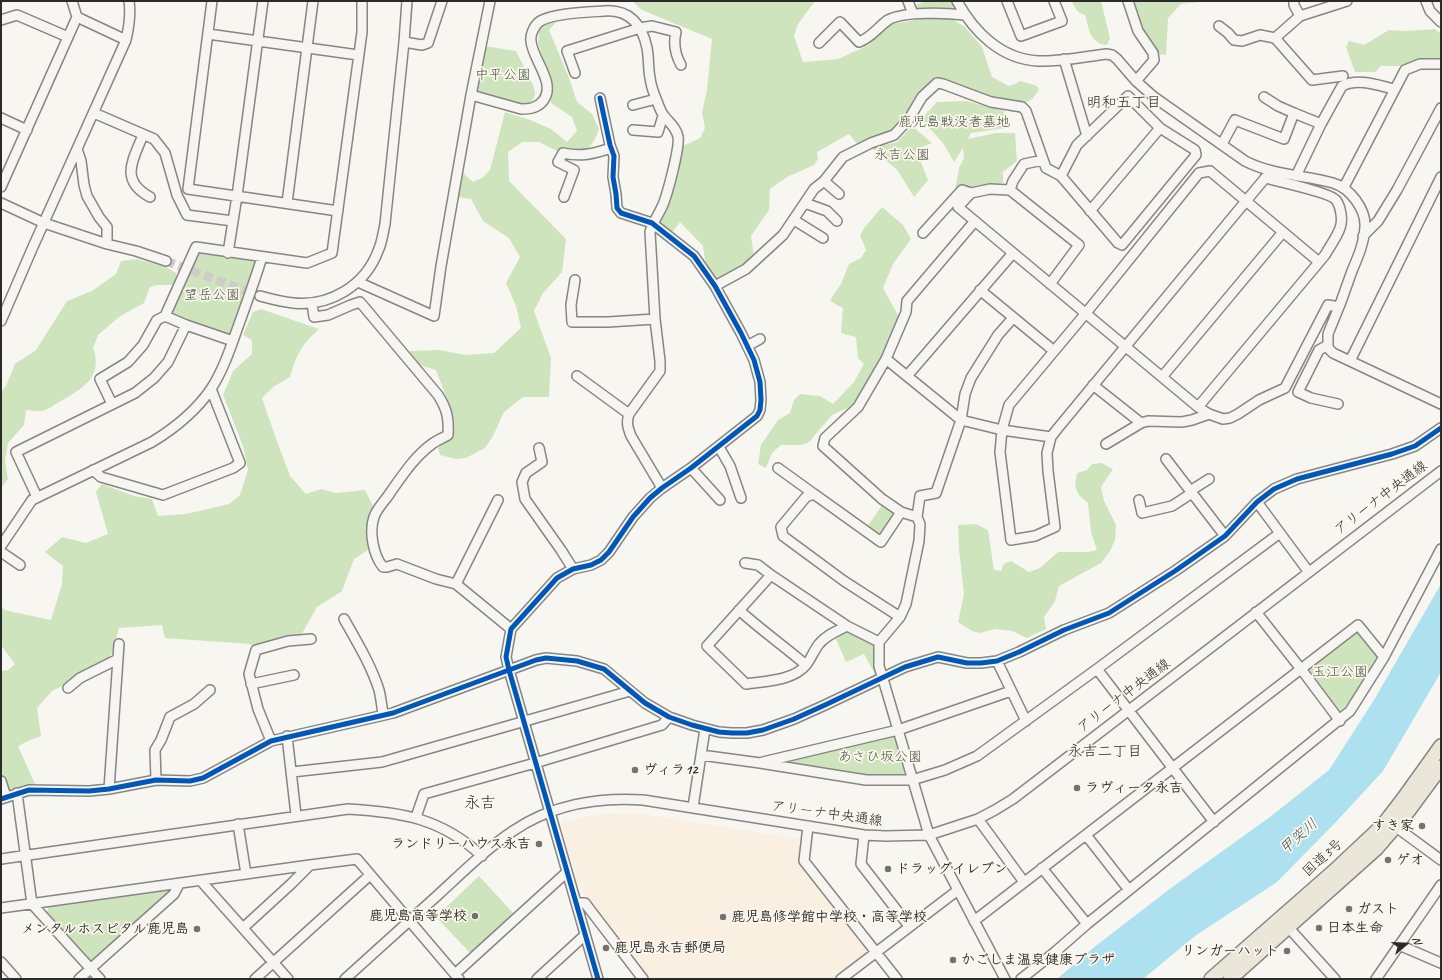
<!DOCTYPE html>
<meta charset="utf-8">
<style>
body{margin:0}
#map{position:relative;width:1442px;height:980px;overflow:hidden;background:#f8f6f0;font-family:Caveat,sans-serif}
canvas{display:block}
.frame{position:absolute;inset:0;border:2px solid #2b2b2b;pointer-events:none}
.north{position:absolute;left:1386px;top:924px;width:40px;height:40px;-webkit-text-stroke:3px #fbf7ec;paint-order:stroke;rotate:71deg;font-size:11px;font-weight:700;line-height:16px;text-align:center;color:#2b2b2b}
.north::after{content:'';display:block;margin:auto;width:14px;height:18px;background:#2b2b2b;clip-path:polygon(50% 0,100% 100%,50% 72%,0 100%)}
</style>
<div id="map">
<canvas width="1442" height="980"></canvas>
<div class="frame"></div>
<div class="north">N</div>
</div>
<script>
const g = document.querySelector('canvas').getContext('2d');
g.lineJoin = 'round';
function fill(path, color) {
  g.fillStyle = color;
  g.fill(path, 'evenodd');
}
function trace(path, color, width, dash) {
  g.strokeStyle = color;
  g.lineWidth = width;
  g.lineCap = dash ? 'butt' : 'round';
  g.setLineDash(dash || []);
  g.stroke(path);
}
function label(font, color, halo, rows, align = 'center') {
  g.font = font + ' Caveat,"Klee One",sans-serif';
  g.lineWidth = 3.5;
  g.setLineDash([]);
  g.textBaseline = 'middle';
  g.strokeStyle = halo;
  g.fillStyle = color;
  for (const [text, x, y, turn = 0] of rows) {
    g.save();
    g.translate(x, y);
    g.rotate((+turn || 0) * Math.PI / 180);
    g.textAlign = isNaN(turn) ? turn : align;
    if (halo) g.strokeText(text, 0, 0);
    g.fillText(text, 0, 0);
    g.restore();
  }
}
fill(new Path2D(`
 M623,813H635L802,839L799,860L868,948V952L833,979H648L579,886L561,824L565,818L567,821L601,814Z`), '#f9f0e2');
fill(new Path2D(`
 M632,1H815L798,24L794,36L803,62L838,59L869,45L887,25L926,18L952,19L965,27L982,47L992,77L1009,86L1015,84L1020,81L1037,86L1039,90C1036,93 1034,98 1031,100C1013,111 957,83 935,79C917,91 908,123 890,133C881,138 869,141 858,145L849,134L817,152L818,159L814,165L787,177L770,189L769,210L751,236L754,257L729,276L715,281L706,268L703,246L680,222L671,234L658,223L679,148L700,138L705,128L702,113L707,90L712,39L642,10Z
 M925,1H952L954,7L953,11L915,10L914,6Z
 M1071,1H1101L1110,38L1107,45C1090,44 1089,29 1085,15L1078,12Z
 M1132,1H1198L1199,2L1181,4L1168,18L1166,55L1157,54L1142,31Z
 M558,20L549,30L569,78L577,102L592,114L599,129C592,149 587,151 567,156L539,142H522L508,152L509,181L566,239L562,272L543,293L534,311L551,358L549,397H523L504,412L493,436L485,448L466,458L456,459L440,455L438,449L452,422L449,404L436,370L405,361L410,351L439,350L465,355L494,353L521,328L516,306L506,283L520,257L509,238L483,221L471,199L458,197L463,173L473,182L482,178L490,170L505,112L530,120L551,129L567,142L577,131L572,117L551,103L550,84L538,43L539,31L548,21Z
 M1435,29L1441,34V61L1404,66H1381L1375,72H1355L1346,47L1349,41L1364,45L1389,30L1408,31Z
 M484,46L516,51C520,60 535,85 535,93C535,99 531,103 526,104L478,93L476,89Z
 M966,101L1004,111L1005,128L971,133L968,139L996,133H1015L1017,161L1003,172V183L977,187H962L955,190L959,168L964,158L963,148L954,162L943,143L921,119L937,102Z
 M912,126L932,143L916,150L928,180L914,197L898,171L872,148L897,142Z
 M882,207L903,225L911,239L893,264L883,288L899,317L879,363L863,390L852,406L832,415L809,442L801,445H781L772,453L766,468L758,464L761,445L778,420L790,413L794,400L800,394L820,396L833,404L854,382L864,364L858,358L856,337L841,333L843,308L835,304L830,300L841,284L849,264L861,258L866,250L860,235L865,227Z
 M201,253L252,259L256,266L232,333L227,335L171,315L170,311L194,257Z
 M137,259L166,267L176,273L177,281L174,285H157L150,287L144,303L119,317L98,335L93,348C104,377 81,390 59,402C54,405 48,410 42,411C38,412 31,410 26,410L24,425L8,443L5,460L8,479L1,488V392L6,386L15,364L36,350L67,301L92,291L116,274L121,261Z
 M261,309L319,329C301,346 297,353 290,377L273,387L262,398L274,433L290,476L306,494L321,489L336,493L365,490L374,508L368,550L354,559L342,591L317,607L300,637L253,647L250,644L165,638L162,625L119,628L112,653L108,659L93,666L62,686L52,691L37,708L41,736L30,740L18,746L35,784L8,792L1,774V671L8,670L15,664L1,645V604L4,610L51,620L62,584L63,566L45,552L62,537L86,543L108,534L96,492L102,484L134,496L152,499L158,516L186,514L229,504L240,495L248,470L243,446L223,395L233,371L252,354V340L243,335L253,312Z
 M1101,463L1113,469L1101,487L1104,501L1116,525L1115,540L1110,551L1101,563L1059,586L1055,601L1044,617L1046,629L1027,638L1012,631L995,629L980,633L972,631L958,622L964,594L959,549L958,525L976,524L988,530L994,570L1001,571L1004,564L1011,561L1029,572L1040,568L1058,552H1088L1097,550L1091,532L1088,503L1079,495L1075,486L1077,473L1087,470L1092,464Z
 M883,504L893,510V515L882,533L878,534L867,527Z
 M1355,630L1360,631L1378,655C1369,670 1354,704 1338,711L1308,671V666Z
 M846,632H850L874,645L875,648L876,676L864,654L846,662L835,637Z
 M891,735L894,736L904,772L902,777L868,776L790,765V758Z
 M479,876L514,914L472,955L436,917Z
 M167,890L170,894L95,962H90L46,914L49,906Z`), '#cee4bd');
fill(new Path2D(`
 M1441,584V672L1383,771L1335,823L1277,882L1195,936L1143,979H1057L1093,948L1171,888L1270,817L1329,770L1374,700Z`), '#aee1ef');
trace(new Path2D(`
 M166,261L257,295`), '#cfcdc9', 9, [9, 4.5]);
const minor = new Path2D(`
 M212,1L188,189L338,211
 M908,1L913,14
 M957,1C974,32 1001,59 1038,61C1060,62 1083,57 1106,54L1112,55L1117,59L1136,81L1154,97L1245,161C1272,175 1304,175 1333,183C1350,188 1366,209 1365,227C1364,243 1358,257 1352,271C1345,292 1337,313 1328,334V348L1333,353L1441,404
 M1007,1L1021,36L1062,21L1054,1
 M1128,1L1138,31L1153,53L1154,60L1136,81
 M1294,1V5L1300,16
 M1426,1L1430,11L1441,22
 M77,17L126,40
 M1,20L17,15L68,37
 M1219,26L1228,33L1234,40L1242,41L1260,35L1275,38L1300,16L1347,1
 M208,34L358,55
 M1275,38L1312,80L1343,76
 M404,42L422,45L428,43L442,1
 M819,43L840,22L859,42C871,38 878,27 888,20C904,11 947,13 965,15
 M1064,59L1087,136
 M575,73L567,51L640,28L652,26L676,32C673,44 675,54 681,65
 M471,95L521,109C530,109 537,108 543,101C557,83 532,59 531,41C530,35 534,26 539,22C550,13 589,12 604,11C629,9 642,24 647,48C649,58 648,68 650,78C651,86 654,94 657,101C659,107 661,113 665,117C670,123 677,129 678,137C680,147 668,191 664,202C660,213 653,221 650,232L655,319L660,361V371L629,414C626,423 628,428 631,436L662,488
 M1264,97L1278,106L1294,113
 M633,105L656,99
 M94,113L154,139L165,153L177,195L187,215L233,221
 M1,118L27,130
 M633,130L658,132L662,119L664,116
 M143,135C133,160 119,180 150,197
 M1222,144L1235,120L1284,139L1294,113L1321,124
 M77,149L81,161L84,185L87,196L99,217L107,227V244
 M1043,160L1024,164L1013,181L1010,190L990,189L971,193L958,207L1198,407L1209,414L1223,419L1230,418L1238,414L1259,400L1285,388L1328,305L1339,307
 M1271,171L1246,201L1058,428L1051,437L1047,453L1048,471L1055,527L1035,536L1011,540L1000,452L1002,430L1009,405L1086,313L1199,173L1210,171L1319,262
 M1296,176L1321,124L1342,86C1358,78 1377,85 1394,89
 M824,181L839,194
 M1,187L77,17L72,1
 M1344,187L1405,70L1420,64H1441
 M1010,190L1079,245L1050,284
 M564,197L574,170L558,162L563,153C581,157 593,154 611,148
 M1,203L44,223L107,244L136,251L166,261
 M287,203L313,1
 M805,203L827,211L837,221
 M1090,211L1160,128
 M794,220L823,238
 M923,233L962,190L971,193
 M1363,236L1378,221L1397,190L1441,108
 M228,253L237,196L263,1
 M575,280L571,305L572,322H608L655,319
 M358,282L434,316L441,266L471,95L490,1
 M715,286L746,269L783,235L814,189L824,181L843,157L871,143L894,135L909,119L922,97L937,83L943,84L991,102L1022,107L1026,111L1046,168L1061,176L1077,145L1128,96L1160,128L1195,150L1196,155L1122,245L1118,243L1061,176
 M980,290L1054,351
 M260,296C271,299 282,302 293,303C329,307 365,286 378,251C382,243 383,233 385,224L404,42L407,1
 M312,303L314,317L328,315L351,305L360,302L438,395C447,409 449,418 448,435C443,438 437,440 432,444C415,456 402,476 390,493C385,501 377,508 374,517C369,531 373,555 383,567H387L397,564L436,579L456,584L511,629
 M165,316L196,247L307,263L332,253L362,32V1
 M1,321L32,249L126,40C129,27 131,14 129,1
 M1328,345L1319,350L1298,392L1311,398L1338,404
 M747,346L760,339
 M886,359L961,420L1002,430L1051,437
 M1350,361L1441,177
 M577,376L629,414
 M907,376L1013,253
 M1162,377L1283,232
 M1093,385L1141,423
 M112,404L100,379L128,362L143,345L157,320L165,316L186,325L233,341
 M1198,407L1325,255C1330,246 1337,237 1340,228C1343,221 1341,207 1336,200C1331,193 1277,181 1265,178
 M1106,444L1141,423L1148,421L1182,422L1192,420L1209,414
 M719,447L730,466L741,498
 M539,448L542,462L526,473L522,482L525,499L561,550L573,569
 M1166,459L1192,493
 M691,468L720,500
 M778,468L814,494
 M93,470L101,477L163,495L233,468L240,463L211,389
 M1190,491L1209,479
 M37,497L16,452L135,393L154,378L168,362L186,325
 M1139,500L1142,513L1172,506L1192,493L1225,536
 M1257,502L1308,571
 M917,517L901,512L882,499L823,446L825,438L858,407L886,359L906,312L907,301L975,221
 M1,546L32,500L152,442C175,428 196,411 211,389C224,369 231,346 239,324C247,302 255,280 262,257
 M1,552L20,565
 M745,563L758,565L771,575L847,626L879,642
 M771,575L707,646L746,684C765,681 793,681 806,665C811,659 814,650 819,644C826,635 837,631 847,626
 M456,584L498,500
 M739,610C761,630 784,646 806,665
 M1256,612L1301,669L1340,721
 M900,617L844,581L783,536L781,527L806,497L814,494L881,542L901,512
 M344,619C357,642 371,665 379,690C381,698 382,707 383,715
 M997,661L1026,721
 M1097,669L1214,822
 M251,684L294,675
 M68,688L80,678L118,659
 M287,736L296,815
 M271,741L258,709L249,674L256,650L288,641L311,639
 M701,755L760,763L866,780H912L945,770L977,756L1097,669L1280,533
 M763,762L898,730L1011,691
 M292,772L382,762L630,691
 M156,780L155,750L161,740L170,717L194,704L210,690
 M1,781L6,797
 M109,789L119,644
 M17,793L32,904L100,979
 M1,799L29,790L89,791L109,789L156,780L190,781L203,778L271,741L393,713L536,660L546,658L577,661L604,669L645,703L669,717L692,725L719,732L732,733H747L763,730L794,719L825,705L905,667L938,657L967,663H981L997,661L1019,652L1064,630L1109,613L1175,571L1225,536L1257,502L1274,489L1297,479L1392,454L1415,446L1441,428
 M693,807L705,729
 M416,817L424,794L535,763L662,725L669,717
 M978,819L1024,882
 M238,824L246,874
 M808,826L804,861L897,979
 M1396,827L1441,860
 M864,835L861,864L909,926
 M1086,835L1129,890
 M1,859L348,809C401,812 441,818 482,856
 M1042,868L1087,924
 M201,881L288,979
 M577,903H585L591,911L643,979
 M1,908L310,865L357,859L459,979
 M974,921L1358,625L1384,657
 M1288,927L1335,979
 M243,928L291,884L310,865
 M1399,945L1441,963
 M1,962L16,979
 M455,974L567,872
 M79,979L174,894L179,884
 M255,979L370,875
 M345,979C376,951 408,922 439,894C463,872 486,849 513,831C551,805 598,797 643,800L864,835L886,836L929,835L978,819L995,810L1013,799L1441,471
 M537,979L585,935
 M598,979L509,670L506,657L511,629L557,578L573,569L591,565L601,560L609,552L633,517L650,498L662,488L691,468L757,416L760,410L761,400L760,382L754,360L741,333L715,286L694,256L657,227L652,223L621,213L617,208L616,194L613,177L614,156L610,145L600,98
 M841,979L958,890
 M1005,979L929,835L883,679L879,666V642L900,617L906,604L919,541L920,524L917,517L920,496L936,493L961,420L965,394L971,378L998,335L1013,318
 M1021,979L1055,952L1087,924L1350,711L1384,657L1441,549
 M1376,979L1441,885`);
const highway = new Path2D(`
 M1211,979L1333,872L1383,825L1403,799L1441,746
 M1230,979L1376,849L1407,813L1441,767`);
trace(minor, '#878684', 12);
trace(highway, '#878684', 16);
trace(minor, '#f6f5f1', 9);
trace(highway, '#eae6d8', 13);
trace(new Path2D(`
 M1,799L29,790L89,791L109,789L156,780L190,781L203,778L271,741L393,713L536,660L546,658L577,661L604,669L645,703L669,717L692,725L719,732L732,733H747L763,730L794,719L825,705L905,667L938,657L967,663H981L997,661L1019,652L1064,630L1109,613L1175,571L1225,536L1257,502L1274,489L1297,479L1392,454L1415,446L1441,428
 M598,979L509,670L506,657L511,629L557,578L573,569L591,565L601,560L609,552L633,517L650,498L662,488L691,468L757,416L760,410L761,400L760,382L754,360L741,333L715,286L694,256L657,227L652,223L621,213L617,208L616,194L613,177L614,156L610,145L600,98`), '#0057b8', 5);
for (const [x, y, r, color] of [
 [635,770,4,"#737270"],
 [1077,788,4,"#737270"],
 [1422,826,4,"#737270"],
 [539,844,4,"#737270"],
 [1388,860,4,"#737270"],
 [888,869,4,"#737270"],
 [1349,909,4,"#737270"],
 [475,916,4,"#737270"],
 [723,917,4,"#737270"],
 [1319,928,4,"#737270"],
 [197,929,4,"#737270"],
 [606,948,4,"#737270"],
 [1287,951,4,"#737270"],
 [953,960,4,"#737270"]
]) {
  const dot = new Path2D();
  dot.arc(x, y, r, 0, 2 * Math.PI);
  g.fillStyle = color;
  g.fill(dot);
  trace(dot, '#fbf7ec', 1.5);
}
label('14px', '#4b5645', '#fbf7ec', [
 ["中平公園",503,75],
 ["鹿児島戦没者墓地",954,122],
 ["永吉公園",902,155],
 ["望岳公園",212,295],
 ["玉江公園",1340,672],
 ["あさひ坂公園",880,757]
]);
label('14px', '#2b2b2b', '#fbf7ec', [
 ["アリーナ中央通線",1381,498,-37],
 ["アリーナ中央通線",1124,696,-37],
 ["アリーナ中央通線",827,814,8],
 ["国道3号",1323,858,-42]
]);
label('bold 14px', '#2b2b2b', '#fbf7ec', [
 ["ヴィラ12",643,770],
 ["ラヴィータ永吉",1085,788],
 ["すき家",1414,826,"right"],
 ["ランドリーハウス永吉",531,844,"right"],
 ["ゲオ",1396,860],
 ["ドラッグイレブン",896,869],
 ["ガスト",1357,909],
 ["鹿児島高等学校",467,916,"right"],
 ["鹿児島修学館中学校・高等学校",731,917],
 ["日本生命",1327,928],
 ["メンタルホスピタル鹿児島",189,929,"right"],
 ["鹿児島永吉郵便局",614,948],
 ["リンガーハット",1279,951,"right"],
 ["かごしま温泉健康プラザ",961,960]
], 'left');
label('15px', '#2b2b2b', '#fbf7ec', [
 ["明和五丁目",1124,103],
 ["永吉二丁目",1105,752]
]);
label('italic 15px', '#44565c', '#fbf7ec', [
 ["甲突川",1299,837,-42]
]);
label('16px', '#2b2b2b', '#fbf7ec', [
 ["永吉",480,804]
]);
</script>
